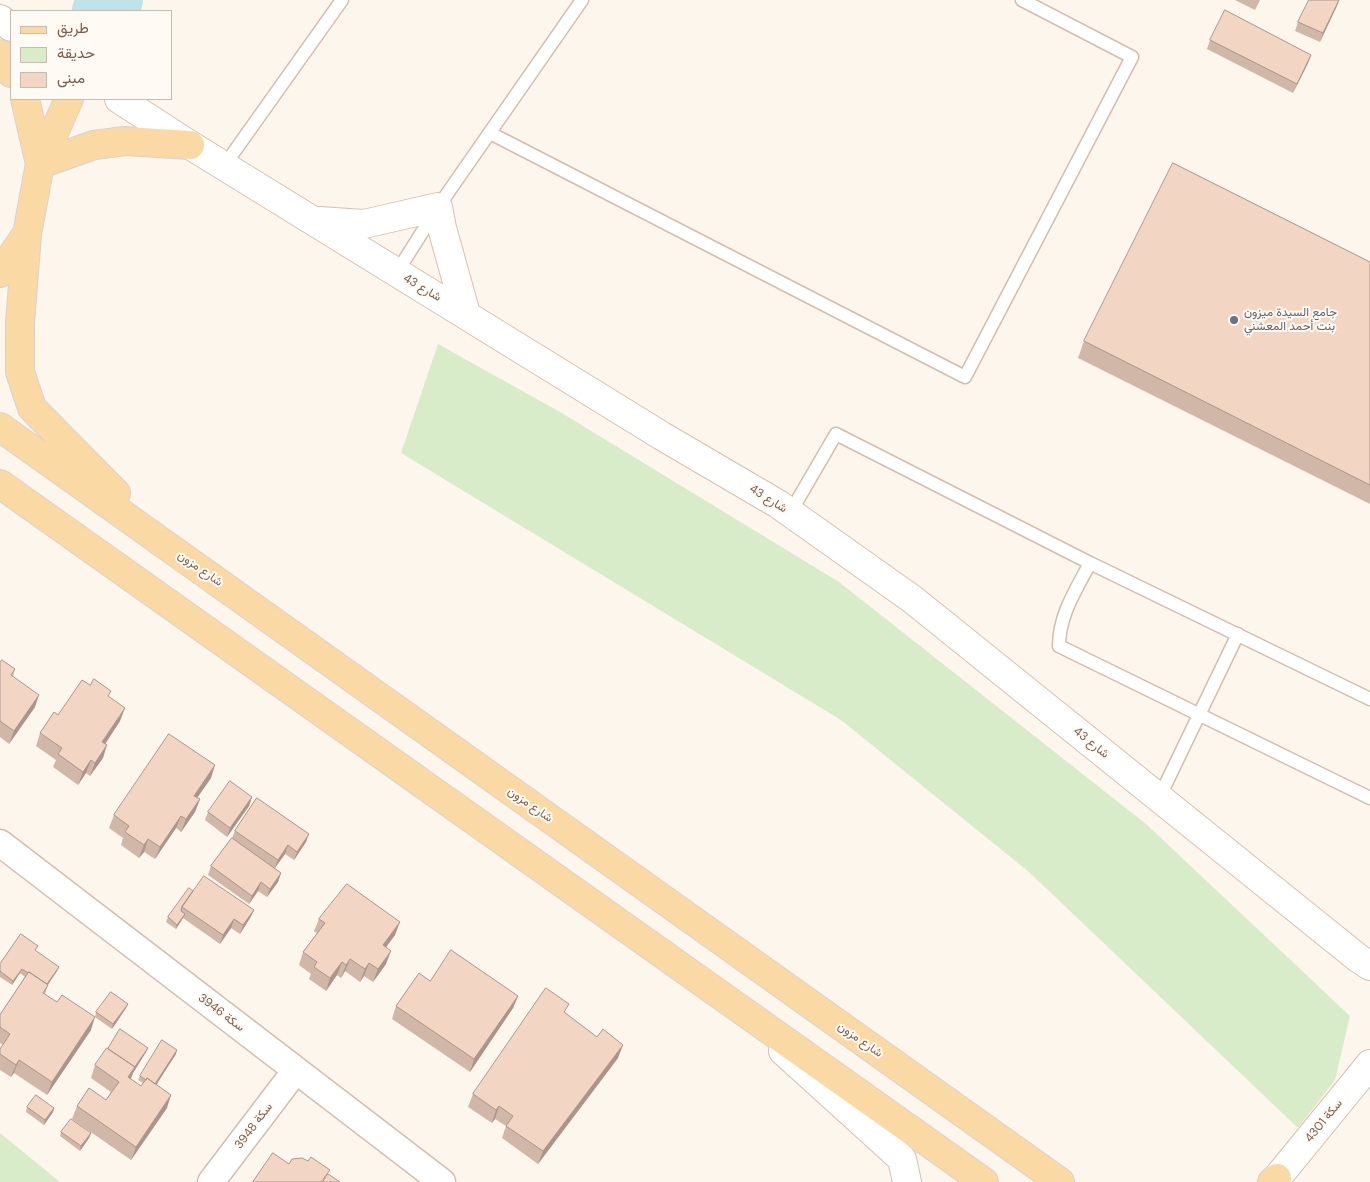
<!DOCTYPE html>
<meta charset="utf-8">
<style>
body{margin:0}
#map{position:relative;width:1370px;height:1182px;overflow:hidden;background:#fdf6ec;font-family:"DM Sans",Vazirmatn,sans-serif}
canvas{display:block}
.legend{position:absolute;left:10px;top:10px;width:162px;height:90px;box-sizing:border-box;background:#fffaf3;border:1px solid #cabbb1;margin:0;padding:6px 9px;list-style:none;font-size:15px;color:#7a5c4d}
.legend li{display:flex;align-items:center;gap:10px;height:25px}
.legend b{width:25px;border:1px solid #cabbb1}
</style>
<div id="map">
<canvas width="1370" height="1182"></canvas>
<ul class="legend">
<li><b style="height:6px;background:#fbd9a5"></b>طريق</li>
<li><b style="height:14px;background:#d8ecc9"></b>حديقة</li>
<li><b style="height:14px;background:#f3d5c3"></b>مبنى</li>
</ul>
</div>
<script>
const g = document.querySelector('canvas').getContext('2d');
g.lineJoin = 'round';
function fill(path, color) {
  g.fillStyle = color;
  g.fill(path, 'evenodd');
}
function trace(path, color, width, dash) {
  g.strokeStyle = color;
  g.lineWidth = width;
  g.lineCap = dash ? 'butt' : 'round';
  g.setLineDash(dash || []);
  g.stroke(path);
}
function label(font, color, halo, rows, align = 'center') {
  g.font = font + ' "DM Sans",Vazirmatn,sans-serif';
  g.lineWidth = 4;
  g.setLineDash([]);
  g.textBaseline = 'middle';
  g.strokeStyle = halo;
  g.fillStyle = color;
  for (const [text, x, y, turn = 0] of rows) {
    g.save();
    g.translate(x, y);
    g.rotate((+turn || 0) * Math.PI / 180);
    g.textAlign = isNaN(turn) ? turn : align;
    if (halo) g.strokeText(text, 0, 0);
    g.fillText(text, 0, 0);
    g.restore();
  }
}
fill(new Path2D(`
 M438,344L560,412L839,582L1146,824L1350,1016L1335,1080L1298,1128L1029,872L841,720L401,453Z
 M0,1133L60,1182H0Z`), '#d8ecc9');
trace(new Path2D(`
 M98,11L117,0`), '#bfe3e8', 52);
const lane = new Path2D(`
 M490,133L965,377L1132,57L1022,0
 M224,166L342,0
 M397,272L438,207L582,0
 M790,513L836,434L1090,563
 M1370,699L1090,563C1076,590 1059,615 1059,646L1370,798
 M1159,798L1238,634`);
const street = new Path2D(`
 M0,843L442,1182
 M211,1182L296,1070`);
const secondary = new Path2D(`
 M0,19L11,27
 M119,99L190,145L662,436L778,504L912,599L1358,958L1370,966
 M319,221L364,224L438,207L442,228L466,314
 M783,1051L902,1159L907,1182
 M1277,1178L1370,1064`);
const primary = new Path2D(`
 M0,54L11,73
 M25,99L40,164
 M69,99L40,164L27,234L20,323V372L32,408L116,493
 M40,164L94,145L125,141L190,145
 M0,273L26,235
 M0,427L1060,1182
 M0,484L984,1182
 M1272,1182L1277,1178`);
trace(lane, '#d1beb0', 15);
trace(street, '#d1beb0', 29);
trace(secondary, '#d6c0b0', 30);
trace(primary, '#dad1cd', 30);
trace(lane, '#fff', 12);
trace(street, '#fff', 26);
trace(secondary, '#fff', 28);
trace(primary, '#fbd9a5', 28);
fill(new Path2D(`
 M1235,0H1260L1255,10Z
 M1339,0L1320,42L1295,31L1298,22Z
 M1210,40L1311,55L1308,63L1293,93L1207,49Z
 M1370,262V504L1078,358L1084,341Z
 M0,663L15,669L13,676L35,707L9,744L0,737Z
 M109,697L120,721L105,744L103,758L90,776L86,773L78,785L53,767L56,760L36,746L40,733Z
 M211,778L197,798L200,799L195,812L181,832L176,828L155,859L144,852L139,858L121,845L123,838L109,828L114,815Z
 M252,797L249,806L227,837L205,820L208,812Z
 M235,831L306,842L294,860L285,854L275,868L281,873L278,882L267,897L258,891L249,904L208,875L211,866L232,838Z
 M193,891L254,910L250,918L240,934L231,928L220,944L183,918L176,929L166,922L168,917Z
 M319,919L395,935L386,947V964L373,982L364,976L360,982L345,971L341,978L337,975L326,991L309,979L311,974L299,965L303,952L317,933L314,931Z
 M36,951L57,971L48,985L45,994L91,1030L47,1095L14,1073L11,1077L0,1070V1049L3,1045L0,1043V1015L25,977L20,973L12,985L0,977V964Z
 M430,981L518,996L513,1008L470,1072L392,1019L396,1006Z
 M128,1004L126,1008L112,1029L95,1017L96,1012Z
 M566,1013L618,1058L538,1164L502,1138L506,1126L495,1119L492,1123L468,1107L473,1094Z
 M148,1048L146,1052L133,1073L131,1079L141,1086L143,1083L138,1080L140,1076L176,1054L156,1084L167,1108L131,1160L72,1119L77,1106L106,1100L111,1092L91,1078L95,1065Z
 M27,1107L54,1108L53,1112L44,1125L26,1112Z
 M61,1132L91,1133L89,1138L80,1151L60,1136Z`), '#d1b7a8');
fill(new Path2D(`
 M1339,0L1337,6L1320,42L1323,33Z
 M1311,55L1308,63L1293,93L1297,84Z
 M39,695L35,707L9,744L14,731Z
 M125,708L120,721L98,755L102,742Z
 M107,745L103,758L90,776L95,763Z
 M91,760L86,773L78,785L83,772Z
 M215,765L211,778L190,808L194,796Z
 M252,797L249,806L227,837L230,828Z
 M200,799L195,812L181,832L186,819Z
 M181,816L176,828L155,859L160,847Z
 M309,834L306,842L294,860L297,852Z
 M148,839L144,852L139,858L144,845Z
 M288,845L285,854L274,869L278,860Z
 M281,873L278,882L267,897L270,889Z
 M261,882L258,891L249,904L252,896Z
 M254,910L250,918L240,934L243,925Z
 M185,914L183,918L176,929L177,925Z
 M234,919L231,928L220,944L223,935Z
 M400,922L395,935L378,958L383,945Z
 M391,951L386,964L373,982L378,969Z
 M350,959L345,971L341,978L346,965Z
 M342,962L337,975L326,991L330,978Z
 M369,963L364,976L360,982L365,969Z
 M59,967L57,971L44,990L46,985Z
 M22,969L20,973L12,985L13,981Z
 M518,996L513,1008L470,1072L474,1059Z
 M128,1004L126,1008L112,1029L113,1024Z
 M95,1017L91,1030L47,1095L52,1082Z
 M623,1045L618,1058L538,1164L543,1151Z
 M148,1048L146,1052L133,1073L130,1080L128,1077Z
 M177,1050L176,1054L153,1090L154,1085Z
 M19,1060L14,1073L11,1077L16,1065Z
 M171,1095L167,1108L131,1160L136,1147Z
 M499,1106L495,1119L492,1123L496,1110Z
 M54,1108L53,1112L44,1125L45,1120Z
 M91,1133L89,1138L80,1151L81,1146Z`), '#aa9588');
const building = new Path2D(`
 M1309,0H1339L1323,33L1298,22Z
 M1225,10L1311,55L1297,84L1210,40Z
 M1173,163L1370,262V485L1084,341Z
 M2,660L15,669L11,675L39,695L14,731L0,721V663Z
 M94,679L111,691L108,696L125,708L102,742L107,745L95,763L91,760L83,772L58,754L62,748L40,733L54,712L58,715L82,680L90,685Z
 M169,734L215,765L194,796L200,799L186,819L181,816L160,847L148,839L144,845L125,832L129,826L114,815Z
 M230,781L252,797L230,828L208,812Z
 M257,798L309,834L297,852L288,845L278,860L235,831Z
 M232,838L281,873L270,889L261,882L252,896L211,866Z
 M204,876L254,910L243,925L234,919L223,935L182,907Z
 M347,884L400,922L383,945L391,951L378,969L369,963L365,969L350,959L346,965L342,962L330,978L314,967L317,962L303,952L325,923L319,919Z
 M189,888L193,891L182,907L181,911L185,914L177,925L168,917Z
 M21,934L38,946L35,950L59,967L47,984L29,972L28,973L22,969L13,981L0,971V964Z
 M451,950L518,996L474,1059L396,1006L419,973L430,981Z
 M29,972L48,985L43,993L57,1002L62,995L95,1017L52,1082L19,1060L16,1065L0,1054V1049L10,1034L0,1027V1015Z
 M546,988L569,1004L564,1012L597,1037L603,1029L623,1045L543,1151L506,1126L513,1116L499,1106L496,1110L473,1094Z
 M111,992L128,1004L113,1024L96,1012Z
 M120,1029L148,1048L134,1068L135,1067L108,1049Z
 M162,1040L177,1050L155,1084L147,1078L146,1080L140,1076Z
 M107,1048L135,1067L128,1077L141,1086L147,1078L171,1095L136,1147L77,1106L89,1088L106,1100L119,1082L95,1065Z
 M36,1095L54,1108L45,1120L27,1107Z
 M71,1119L91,1133L81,1146L61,1132Z
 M273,1153L289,1164L292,1159L302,1158L308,1161L311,1157L330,1170L321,1182H253Z
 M328,1174L340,1182H323Z`);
fill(building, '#f3d5c3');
trace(building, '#aa9588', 1);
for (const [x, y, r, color] of [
 [1234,320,5,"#6b7280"]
]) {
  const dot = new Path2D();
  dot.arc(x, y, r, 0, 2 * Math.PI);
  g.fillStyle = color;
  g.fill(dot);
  trace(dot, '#fffaf3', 2);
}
label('12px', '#7a5c4d', '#fffaf3', [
 ["شارع 43",422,288,31],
 ["شارع 43",768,499,32],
 ["شارع مزون",200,569,35],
 ["شارع 43",1091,743,39],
 ["شارع مزون",530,805,35],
 ["سكة 3946",221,1013,37],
 ["شارع مزون",860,1040,35],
 ["سكة 4301",1324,1121,-51],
 ["سكة 3948",254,1126,-53]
]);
label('12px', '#5b616d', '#fffaf3', [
 ["جامع السيدة ميزون",1244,313],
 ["بنت أحمد المعشني",1244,327]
], 'left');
</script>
